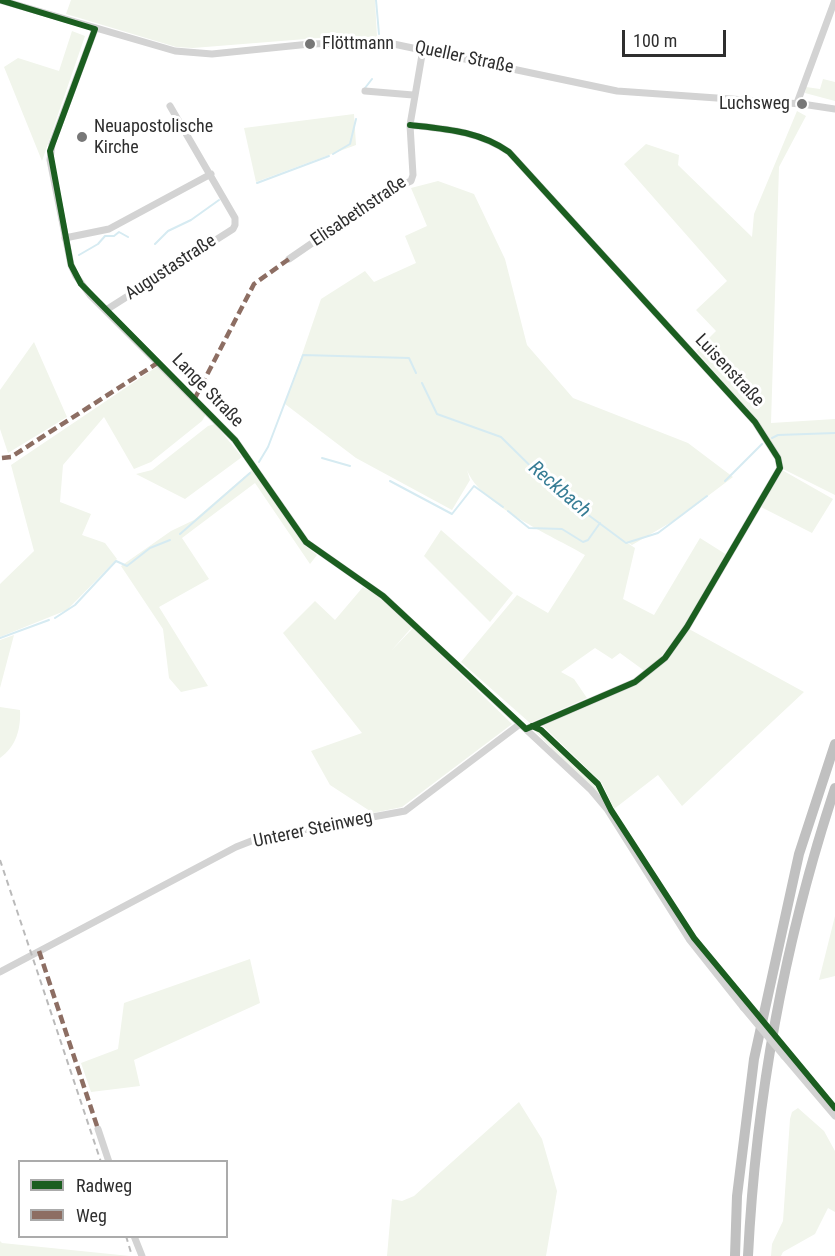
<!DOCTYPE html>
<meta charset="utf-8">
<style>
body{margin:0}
#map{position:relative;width:835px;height:1256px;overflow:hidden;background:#fff;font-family:"Roboto Condensed",sans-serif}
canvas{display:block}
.legend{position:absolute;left:18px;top:1160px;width:210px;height:78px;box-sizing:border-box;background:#fff;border:2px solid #ababab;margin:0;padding:8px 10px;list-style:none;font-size:18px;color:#2e2e2e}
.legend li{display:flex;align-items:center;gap:12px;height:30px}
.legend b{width:30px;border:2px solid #ababab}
.scale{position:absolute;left:622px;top:30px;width:104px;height:27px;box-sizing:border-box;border:3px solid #2e2e2e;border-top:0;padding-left:8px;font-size:18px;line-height:21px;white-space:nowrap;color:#2e2e2e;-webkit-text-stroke:4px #fff;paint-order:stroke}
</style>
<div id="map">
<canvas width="835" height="1256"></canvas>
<ul class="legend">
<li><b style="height:8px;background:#1b5e20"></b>Radweg</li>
<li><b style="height:8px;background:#8d6e63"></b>Weg</li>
</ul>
<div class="scale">100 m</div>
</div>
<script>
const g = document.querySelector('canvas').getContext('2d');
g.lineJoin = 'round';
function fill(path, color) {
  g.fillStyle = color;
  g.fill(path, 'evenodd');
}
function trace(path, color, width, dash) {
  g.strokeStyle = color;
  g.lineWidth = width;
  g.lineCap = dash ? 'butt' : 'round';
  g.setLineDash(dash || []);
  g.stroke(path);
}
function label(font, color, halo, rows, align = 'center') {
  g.font = font + ' "Roboto Condensed",sans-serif';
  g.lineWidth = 6;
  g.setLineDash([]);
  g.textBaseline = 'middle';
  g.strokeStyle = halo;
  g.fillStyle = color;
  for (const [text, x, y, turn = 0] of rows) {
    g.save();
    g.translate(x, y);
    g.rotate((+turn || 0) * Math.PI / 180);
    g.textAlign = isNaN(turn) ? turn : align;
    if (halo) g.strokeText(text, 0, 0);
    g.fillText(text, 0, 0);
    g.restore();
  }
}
fill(new Path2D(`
 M71,0H375L377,37H331L193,48L176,47L66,14Z
 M72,31L85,36L42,161L4,67L18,58L59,71Z
 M823,79L835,82V101L805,93L806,87L820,89Z
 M797,111L806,116L779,167L771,423L835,419V495L781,468L768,436L759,422L696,351L716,331L696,310L727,281L624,164L646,144L679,155L678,165L752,237L754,214Z
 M354,114L356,145L256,182L244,128Z
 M438,181L474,194L505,259L527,345L573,398L688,443L733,477L680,517L632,545L623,540L635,548L623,599L654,615L700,538L727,555C703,596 681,639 646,672L620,653L612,659L595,648L561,672L574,679L587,698L530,723L461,662L517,595L548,613L585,555C553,536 480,505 467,470L470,480L452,510L356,458L285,404L321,299L365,271L374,282L416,263L405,236L427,226L411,188Z
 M34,342L67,417L8,453L0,429V390Z
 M158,366L206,414L202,421L151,462L134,469L104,417L63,465L60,502L91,514L82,535L105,543L117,559L67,610L0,637V584L34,551L11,465Z
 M215,424L242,457L185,499L136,474L152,470L208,426Z
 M252,470L303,544L317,555L310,564L255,483L182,538L209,579L159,607L208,686L181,692L169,678L163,629L121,566L171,531L194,520Z
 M782,470L833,499L812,533L761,507Z
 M441,530L513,593L490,622L424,556Z
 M363,587L380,597L413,626L391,651L413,628L512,724L402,807L373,813L330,785L311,751L362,733L283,633L315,601L335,620Z
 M689,629L804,692L682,806L658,775L614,809L602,783L542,725C600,700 654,685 689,629Z
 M14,635L0,688V640Z
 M0,707L20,710C21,729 16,747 0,758Z
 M533,729L540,732L596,785L605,803Z
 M835,916V976L819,980Z
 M250,959L260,1003L134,1060L140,1086L91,1092L81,1063L118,1049L124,1003Z
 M519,1102L542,1139L557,1191L546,1256H387L392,1199L402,1201L414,1196Z
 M798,1108L824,1131L835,1151V1212L828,1208L815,1234L783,1252L781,1256H771L772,1244L783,1221L790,1119L792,1112Z
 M0,1241L2,1243L130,1256H0Z`), '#f1f5eb');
trace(new Path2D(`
 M376,0L379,34
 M365,88L372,79
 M333,154L350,144L356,119
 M257,183L329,156
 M155,244L168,231L191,220L219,200
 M79,255L98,244L105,236H114L119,232L128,237
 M422,383L437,414L501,437L571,506L583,514H587L626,543L658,533L707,496
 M772,438L778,435L835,433
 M322,458L350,466
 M259,462L268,447L303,355L409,358L416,373
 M390,481L452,514L474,486L503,507
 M725,481L762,444
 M508,511L529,528L562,529L583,542L588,540L600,523
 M180,534L250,473
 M55,618L75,605L116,561L127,566L150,548L170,540
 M0,638L49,620`), '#d6ebf2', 2);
trace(new Path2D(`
 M0,0L175,51L212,54L310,44L384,42L617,91L802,104L835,109
 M95,29L52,144L50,160L71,265L76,276L90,295L235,440L306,542L383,596L591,790L607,809L689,939L743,1007
 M365,91L413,95
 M797,103L835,0
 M410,125C446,129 479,131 509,152L755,422L778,458L780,468L687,627L665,658L635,682L526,729
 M65,238L109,229L211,174
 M289,259L388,191L411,181L413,175L410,125L423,49
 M106,310L233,229L235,225V218L170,106
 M0,972L236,847L259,838L405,811L520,724
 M784,1056L835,1116
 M98,1129L109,1162
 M134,1236L142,1256`), '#d3d3d3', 7);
trace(new Path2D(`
 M735,1256L737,1196L754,1059L799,854L835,744
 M748,1256C756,1097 785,939 835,788`), '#c0c0c0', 10);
trace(new Path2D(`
 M0,860L101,1162
 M126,1236L132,1256`), '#bababa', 2, [6, 4.5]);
trace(new Path2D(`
 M743,1007L784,1056`), '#d3d3d3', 7);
trace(new Path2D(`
 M195,398L254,284L289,259
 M2,458L11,457L159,362
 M39,951L98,1129`), '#8d6e63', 4.5, [9, 4.5]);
trace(new Path2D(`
 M0,0L95,29L50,151L71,265L81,284L235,440L306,542L383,596L526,729L635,682L665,658L687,627L780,468L778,458L755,422L509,152C479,131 446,129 410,125
 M532,726L541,730L598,784L611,810L694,938L835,1108`), '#1b5e20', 6);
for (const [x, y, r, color] of [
 [310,44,6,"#777"],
 [802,104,6,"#777"],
 [82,137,6,"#777"]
]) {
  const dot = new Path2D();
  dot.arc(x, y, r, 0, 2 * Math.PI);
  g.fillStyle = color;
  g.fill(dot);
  trace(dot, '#fff', 2);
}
label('18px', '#2e2e2e', '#fff', [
 ["Flöttmann",322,44],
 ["Luchsweg",790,104,"right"],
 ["Neuapostolische",94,127],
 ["Kirche",94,148]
], 'left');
label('18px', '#2e2e2e', '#fff', [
 ["Queller Straße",464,58,12],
 ["Elisabethstraße",359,212,-34],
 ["Augustastraße",171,268,-33],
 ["Luisenstraße",729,371,47],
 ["Lange Straße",207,391,46],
 ["Unterer Steinweg",313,830,-12]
]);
label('italic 20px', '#377d95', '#fff', [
 ["Reckbach",559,490,41]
]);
</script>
